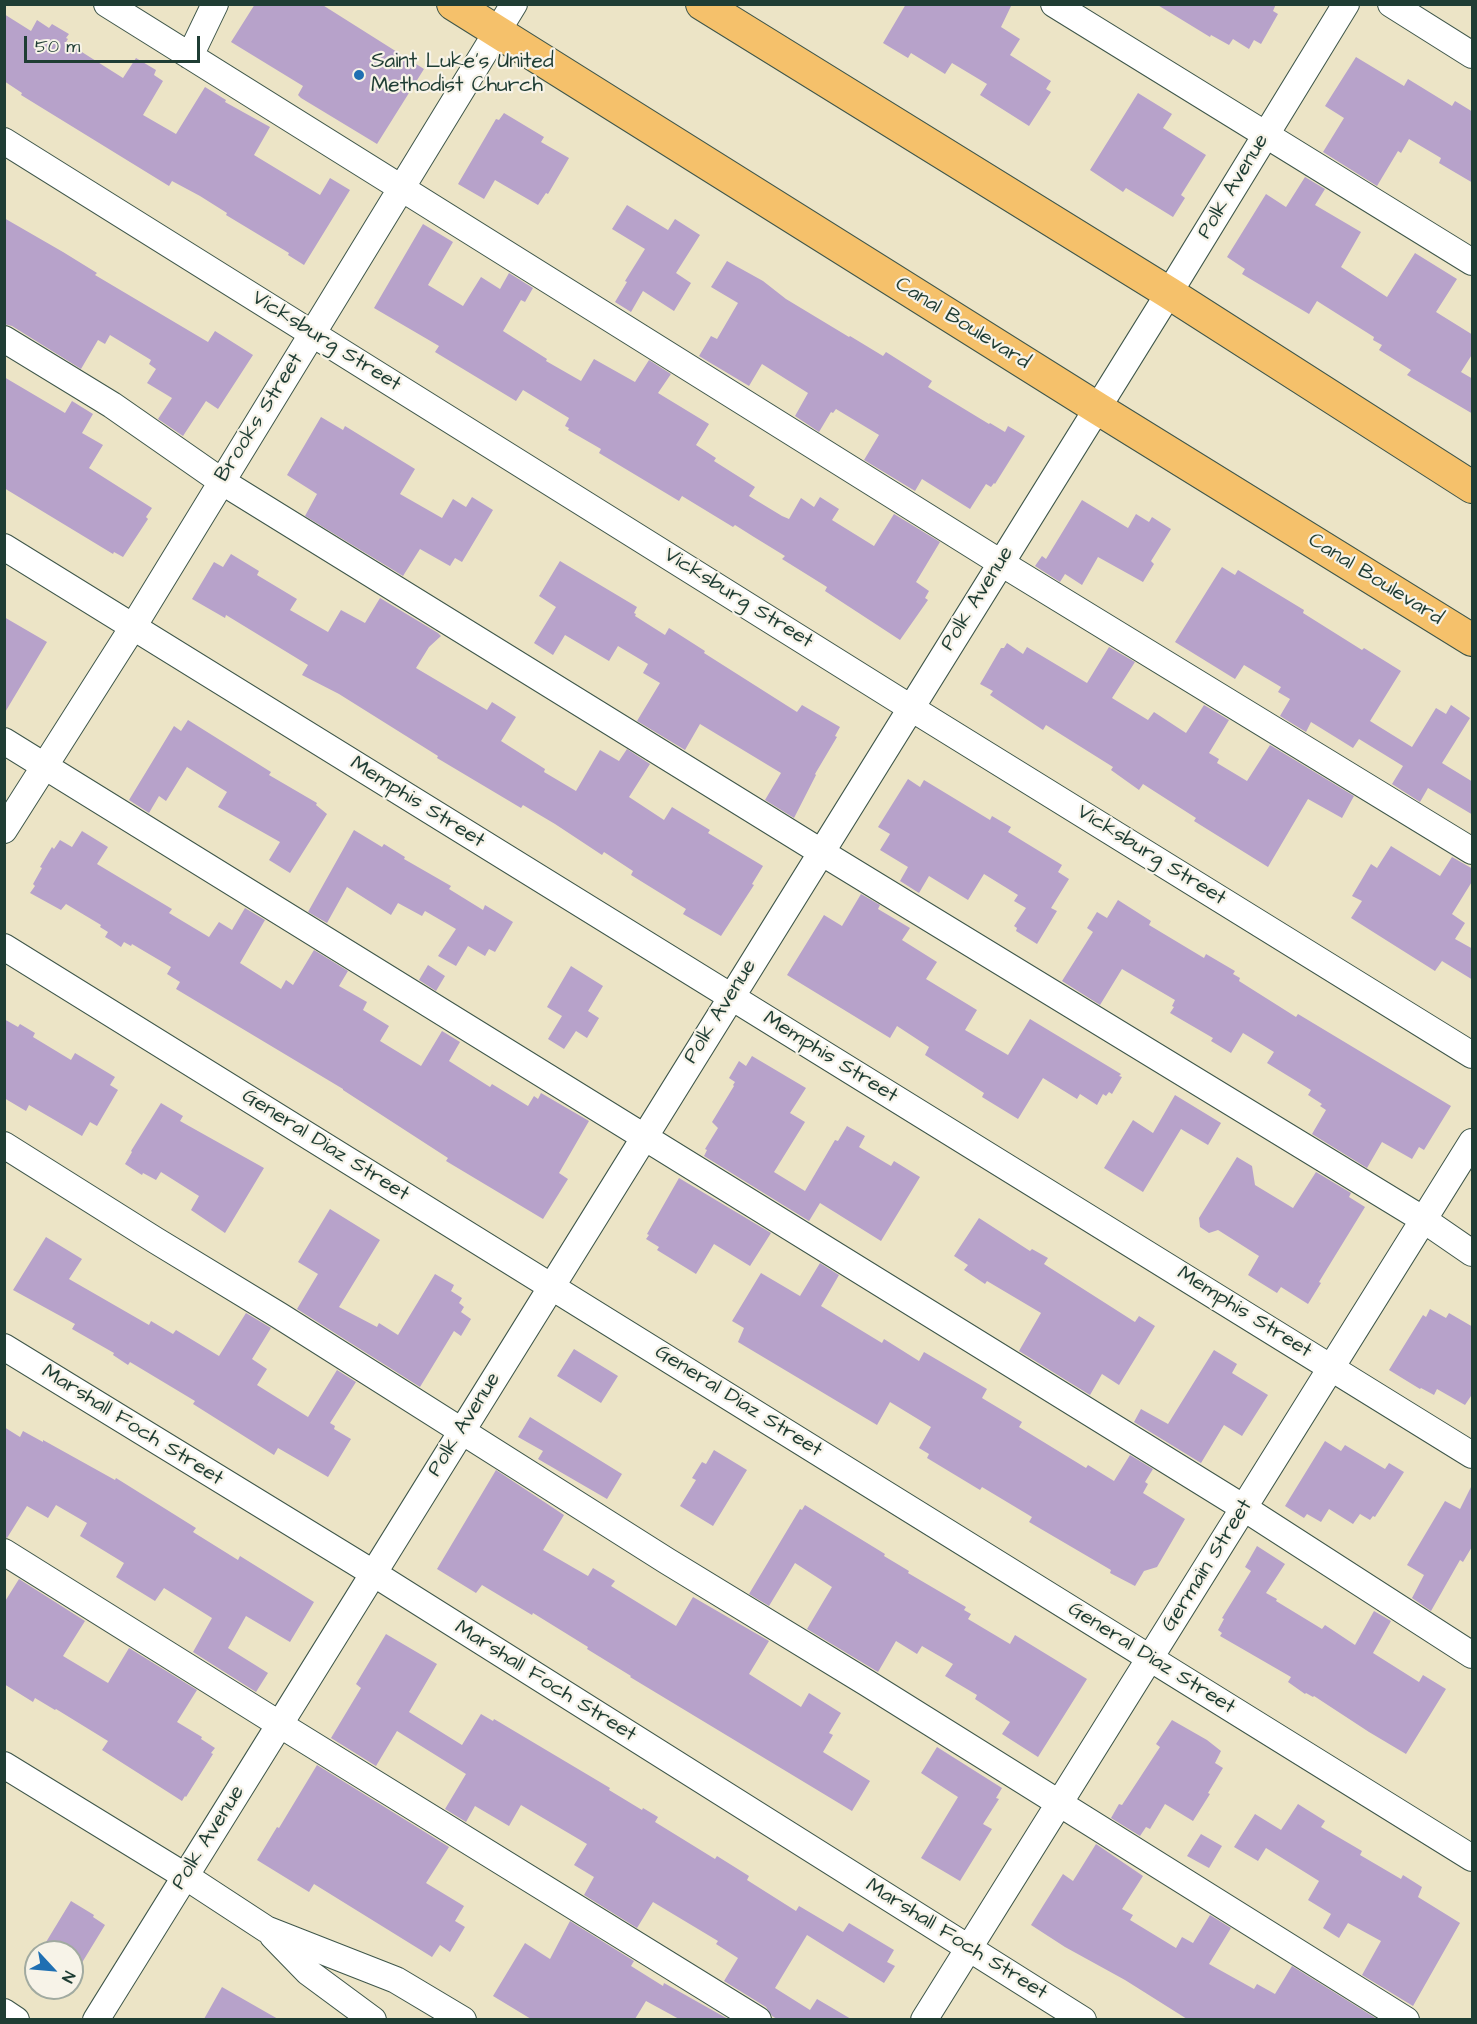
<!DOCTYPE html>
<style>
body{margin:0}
#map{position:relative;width:1477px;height:2024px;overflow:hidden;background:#ece4c6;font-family:"Architects Daughter",sans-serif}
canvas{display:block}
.frame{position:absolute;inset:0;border:6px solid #1f3d34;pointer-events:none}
.north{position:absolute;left:24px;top:1940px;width:60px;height:60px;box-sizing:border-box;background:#f7f3e8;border:2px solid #a1aaa0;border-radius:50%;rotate:116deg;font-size:16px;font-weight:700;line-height:24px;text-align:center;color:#1f3d34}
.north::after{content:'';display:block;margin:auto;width:21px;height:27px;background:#1f6fb2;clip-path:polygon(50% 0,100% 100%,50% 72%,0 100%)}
.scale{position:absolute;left:24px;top:36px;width:176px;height:27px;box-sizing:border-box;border:3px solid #1f3d34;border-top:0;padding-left:8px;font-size:18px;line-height:21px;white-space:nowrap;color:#1f3d34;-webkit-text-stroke:4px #f7f3e8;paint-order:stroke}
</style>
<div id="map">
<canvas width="1477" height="2024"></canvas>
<div class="frame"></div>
<div class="north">N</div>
<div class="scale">50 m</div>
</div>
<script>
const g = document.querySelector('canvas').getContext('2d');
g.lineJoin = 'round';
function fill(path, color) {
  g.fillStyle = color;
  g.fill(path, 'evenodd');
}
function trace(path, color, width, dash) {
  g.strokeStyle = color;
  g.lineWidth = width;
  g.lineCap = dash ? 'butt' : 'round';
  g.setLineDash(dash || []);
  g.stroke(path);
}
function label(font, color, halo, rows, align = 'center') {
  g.font = font + ' "Architects Daughter",sans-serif';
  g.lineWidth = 4.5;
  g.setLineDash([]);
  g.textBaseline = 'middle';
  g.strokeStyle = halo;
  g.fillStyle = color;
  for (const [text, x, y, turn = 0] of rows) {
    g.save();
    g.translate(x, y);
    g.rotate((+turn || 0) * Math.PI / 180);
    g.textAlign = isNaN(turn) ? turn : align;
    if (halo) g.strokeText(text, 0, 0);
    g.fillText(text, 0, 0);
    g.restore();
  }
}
fill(new Path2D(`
 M255,4H321L424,69L377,144L301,98L298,95L303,86L231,42Z
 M906,4H1012L1001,27L1020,39L1010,55L1051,81L1046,89L1051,92L1029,126L980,95L987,84L952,63L945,74L911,53L908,58L883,43Z
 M1156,4H1276L1273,11L1278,14L1261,44L1254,40L1249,49L1233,39L1229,45L1211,35L1210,37Z
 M4,14L31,31L37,20L49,28L52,24L69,34L66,38L68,39L66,42L123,78L136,58L156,70L154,75L163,81L143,115L176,134L205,87L226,100L225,102L270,127L254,155L320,195L330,178L350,190L304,265L288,255L289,253L226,215L227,213L200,196L172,181L169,186L21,95L22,93L4,81Z
 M1356,57L1404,86L1408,79L1452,106L1455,101L1473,112V183L1439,163L1441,158L1409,139L1401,153L1398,151L1377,186L1323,152L1344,118L1325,106Z
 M1138,93L1172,114L1163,128L1206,155L1181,195L1185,198L1173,217L1126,188L1123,192L1090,170Z
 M504,113L544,137L541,142L569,158L548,194L546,193L538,205L495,180L484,199L458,184L496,119L499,120Z
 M1305,177L1325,189L1315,205L1361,232L1341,267L1387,297L1415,253L1457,279L1436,312L1473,335V353L1461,372L1473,379V414L1407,375L1411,370L1379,350L1382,345L1373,340L1374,337L1317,301L1309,314L1242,274L1245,269L1227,257L1266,194L1286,207Z
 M627,205L668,230L675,219L700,235L676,273L691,283L674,311L643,291L631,312L615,302L627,282L625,281L645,249L612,229Z
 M4,218L63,252L97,273L95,275L208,342L215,331L253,355L218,409L206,401L183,436L158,419L172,398L147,383L156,369L149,364L151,360L110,335L105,344L98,340L81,369L12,326L4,324Z
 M423,224L453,242L428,285L463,306L481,277L500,289L509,273L533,288L525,302L521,300L503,331L547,359L546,361L581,381L594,359L635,382L649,360L671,374L658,393L709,424L696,445L716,458L714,461L755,487L749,496L782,516L789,519L801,498L814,507L820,497L839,509L832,520L874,546L894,514L940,542L916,582L929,591L925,598L928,600L900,640L825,591L827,587L782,559L785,556L754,537L735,525L733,527L682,496L679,501L599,453L601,449L568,430L569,428L565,426L569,418L523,390L516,401L435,352L439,346L374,308Z
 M727,261L763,281L786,299L849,337L850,336L883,356L886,352L932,381L928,387L989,424L990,423L1005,432L1008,426L1025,436L995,484L994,483L991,487L986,484L970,509L922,479L915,491L864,460L879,435L836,409L833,413L831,412L819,432L795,416L808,393L762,364L749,386L699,356L711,336L717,339L738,303L711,287Z
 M4,377L65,413L72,401L93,414L82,433L103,445L89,468L152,508L146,517L148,519L123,557L114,552L113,554L4,488Z
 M321,417L343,430L345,426L415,469L400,494L442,518L453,499L466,507L472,497L493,510L462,562L455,558L450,566L420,549L403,576L305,516L317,494L287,475Z
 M1082,500L1128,528L1136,514L1149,522L1152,517L1171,529L1151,561L1154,564L1143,582L1098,557L1082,585L1065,574L1060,582L1035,566L1042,556L1046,559Z
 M231,554L259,571L257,575L297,599L290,610L328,632L341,610L365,623L380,598L438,633L441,636L429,647L416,668L487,710L492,702L516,717L501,741L545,769L544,772L576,791L600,750L619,761L627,749L650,764L629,797L664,820L672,807L710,830L708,833L763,866L752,884L754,885L721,936L683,914L686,909L631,875L633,871L604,852L602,855L555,824L523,805L521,808L437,758L438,756L339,694L302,675L308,665L226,615L225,618L192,599L214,562L223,567Z
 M560,561L637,607L634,613L636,614L635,616L665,635L669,628L705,651L704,653L797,712L802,705L840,727L835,736L837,737L815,774L816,775L794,818L765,800L781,773L700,724L685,750L637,721L660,683L643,673L648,664L618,646L609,661L565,635L553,655L534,643L556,607L539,596Z
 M1222,567L1235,575L1238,570L1304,610L1303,613L1362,650L1364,648L1401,671L1370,721L1412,747L1436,708L1446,714L1451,705L1470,718L1442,763L1473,782V815L1428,788L1420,802L1392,784L1403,766L1359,739L1353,748L1311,722L1306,732L1280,716L1290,699L1278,692L1281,687L1244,665L1235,679L1175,642Z
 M4,617L47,642L4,714Z
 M1007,643L1023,654L1027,647L1087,683L1109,647L1135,662L1112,698L1148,720L1154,712L1186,733L1204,705L1229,720L1209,753L1219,759L1217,763L1247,781L1270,745L1354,796L1342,818L1308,799L1268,867L1194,821L1196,818L1143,784L1139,790L1111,770L1113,767L1046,725L1043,730L990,695L993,691L980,684L1001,648H1004Z
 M188,720L271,772L269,775L317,803L316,805L327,814L290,873L269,860L280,842L218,807L227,792L187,767L166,801L159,796L149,813L129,800L174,726L181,731Z
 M908,779L920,787L924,780L990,820L992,816L1011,827L1008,832L1062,865L1058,872L1069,879L1051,908L1057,911L1037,944L1016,931L1017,928L1014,926L1026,908L1014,901L1018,895L984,874L968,900L929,876L919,893L900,881L908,867L880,850L890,834L878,827Z
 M354,830L382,847L384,844L405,857L404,859L451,886L449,889L483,910L485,905L513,922L495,952L489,949L485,956L468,946L456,966L438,956L456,929L425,911L422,916L398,903L391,915L347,887L327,923L308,912Z
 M82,831L108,847L97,864L172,909L169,913L209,937L219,922L232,930L245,908L265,920L240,963L281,989L286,980L293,985L314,950L348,971L339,986L367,1002L363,1010L389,1026L380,1041L421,1066L442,1031L460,1042L449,1061L490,1087L492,1084L528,1106L534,1096L538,1099L541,1093L589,1121L559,1173L568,1179L543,1219L446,1161L448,1158L343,1090V1089L176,989L180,982L167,974L171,967L132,944L131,946L124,942L121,947L112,941L105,937L108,932L100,927L101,925L66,904L61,910L30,893L35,886L33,884L42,868L40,867L52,847L54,849L60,840L72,847Z
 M1391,846L1440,876L1452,857L1473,869V880L1452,914L1465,923L1455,939L1473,949V980L1442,961L1435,971L1351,918L1362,901L1352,896L1371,864L1377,868Z
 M861,894L880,905L878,909L910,928L902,940L937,962L926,979L977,1010L965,1030L1008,1055L1030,1019L1121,1074L1119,1076L1122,1077L1112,1094L1109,1092L1106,1096L1103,1094L1097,1105L1080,1094L1077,1099L1043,1078L1018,1119L982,1097L984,1093L925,1055L929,1047L897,1026L890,1038L787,975L824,915L842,926Z
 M1118,900L1151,921L1149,925L1204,958L1206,954L1235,971L1233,974L1240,978L1239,981L1296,1017L1298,1014L1451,1106L1424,1150L1419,1147L1412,1159L1382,1142L1367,1168L1312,1134L1326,1110L1320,1106L1322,1104L1308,1095L1311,1090L1267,1063L1274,1052L1243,1033L1231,1053L1211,1041L1213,1038L1170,1013L1174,1007L1172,1006L1175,1000L1122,969L1100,1005L1062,981L1093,932L1087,928L1097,912L1107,918Z
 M428,965L445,976L436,991L419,980Z
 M571,966L603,986L588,1011L599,1018L587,1038L576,1031L564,1049L548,1039L562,1016L547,1007Z
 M4,1019L18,1027L20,1024L35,1033L33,1037L71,1060L75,1053L115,1077L110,1085L118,1090L97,1126L90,1122L82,1136L29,1105L26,1111L4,1098Z
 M752,1056L806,1088L790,1113L805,1122L774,1172L805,1191L835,1140L838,1141L847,1126L865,1136L859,1147L891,1166L894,1161L920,1177L881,1241L820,1203L809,1221L704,1156L707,1150L705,1149L718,1128L712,1122L734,1086L733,1085L735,1082L729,1078L739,1061L746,1066Z
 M1175,1095L1221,1123L1208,1145L1181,1129L1143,1192L1104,1168L1133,1120L1153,1133Z
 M161,1103L183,1116L180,1121L264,1168L225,1233L191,1210L199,1196L161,1172L156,1180L143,1173L142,1175L125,1164L132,1152L131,1151Z
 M1237,1157L1252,1166L1255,1185L1293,1208L1316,1172L1351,1193L1349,1197L1365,1207L1319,1282L1321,1283L1308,1304L1281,1287L1277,1293L1248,1275L1259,1256L1218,1230L1209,1233L1200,1227L1199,1218Z
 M679,1178L771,1233L750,1266L714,1244L696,1274L657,1250L659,1247L646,1239L649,1235L647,1234Z
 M330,1209L380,1240L339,1307L377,1327L379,1323L398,1335L435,1274L454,1285L451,1291L462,1298L459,1303L464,1307L461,1312L471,1319L461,1336L454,1331L420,1387L297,1309L318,1274L298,1262Z
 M979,1218L1030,1251L1032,1249L1048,1258L1044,1264L1135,1322L1139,1316L1155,1326L1119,1385L1102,1374L1090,1395L1019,1351L1041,1313L987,1281L985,1284L964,1270L968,1265L954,1256Z
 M46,1237L82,1259L69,1279L149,1325L151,1321L173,1334L176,1330L219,1356L246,1313L271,1328L252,1359L267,1369L257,1385L308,1417L337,1370L356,1382L330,1423L335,1426L334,1429L351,1439L328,1477L278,1448L274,1455L193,1404L195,1401L130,1362L128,1365L113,1355L114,1353L72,1329L75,1324L13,1290Z
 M820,1263L839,1275L821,1306L882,1343L884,1339L919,1361L924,1352L987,1389L982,1398L1022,1422L1019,1427L1086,1468L1088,1465L1114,1481L1130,1455L1153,1469L1145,1482L1148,1484L1143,1493L1185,1519L1157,1567L1144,1571L1135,1586L1110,1573L1111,1570L1029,1522L1032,1517L982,1487L980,1490L927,1458L929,1454L919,1448L931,1427L890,1402L877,1425L738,1342L744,1328L732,1321L761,1273L800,1296Z
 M1430,1309L1446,1318L1449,1313L1473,1327V1393L1465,1405L1437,1389L1434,1395L1421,1388L1420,1389L1389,1370L1423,1315L1426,1317Z
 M574,1349L618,1376L601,1403L557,1376Z
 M1214,1350L1237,1364L1232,1373L1268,1395L1242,1436L1224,1425L1201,1463L1134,1422L1141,1409L1168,1424Z
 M530,1417L622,1474L607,1499L538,1459L543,1451L518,1437Z
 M4,1427L20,1437L23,1431L43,1442V1440L115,1480L116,1478L196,1528L193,1532L238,1560L240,1556L314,1602L290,1642L246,1616L228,1648L268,1673L256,1692L193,1652L212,1618L164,1588L155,1601L116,1577L124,1563L80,1536L87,1523L56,1505L48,1518L27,1506L7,1538L4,1537Z
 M1325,1441L1341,1451L1345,1445L1385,1469L1389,1463L1404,1472L1375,1517L1373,1516L1370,1520L1360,1514L1353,1524L1329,1509L1321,1522L1307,1514L1304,1518L1285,1506Z
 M714,1450L747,1470L713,1526L680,1506L696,1480L692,1478L702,1462L706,1464Z
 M496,1470L564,1515L543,1550L588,1576L593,1568L615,1581L611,1586L676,1626L693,1597L769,1641L749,1674L801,1707L809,1693L841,1713L829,1733L833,1735L823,1752L870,1781L852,1811L630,1677L631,1676L587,1649L588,1647L533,1613L532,1615L482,1585L476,1593L437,1569Z
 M1473,1483V1545L1463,1562L1460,1560L1431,1611L1412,1598L1424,1575L1407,1565L1445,1501L1460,1509Z
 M805,1505L885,1554L884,1556L909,1571L908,1573L966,1607L964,1610L971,1614L968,1619L1010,1644L1015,1635L1087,1679L1038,1757L1002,1734L1010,1722L975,1699L977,1695L945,1676L953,1664L922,1646L917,1654L896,1641L878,1672L807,1629L832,1587L795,1563L769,1606L749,1594L800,1509L802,1510Z
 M1257,1546L1285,1564L1266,1593L1277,1599L1276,1601L1322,1629L1325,1625L1355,1645L1374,1611L1391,1621L1373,1653L1419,1682L1423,1675L1446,1689L1406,1754L1369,1732L1314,1696L1313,1697L1306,1693L1305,1694L1288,1682L1291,1677L1220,1636L1222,1633L1218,1630L1224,1619L1222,1618L1251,1571L1245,1567Z
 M19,1579L85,1621L63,1656L108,1683L129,1648L197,1690L177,1722L202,1737L201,1739L215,1748L211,1753L213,1754L186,1797L185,1796L182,1801L102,1750L108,1741L56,1709L55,1710L35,1698L33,1702L4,1684V1603Z
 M386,1634L437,1664L409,1712L462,1745L481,1714L493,1721L494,1719L610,1788L609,1790L642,1810L643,1808L658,1817L655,1822L715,1859L717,1856L749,1876L747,1880L796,1911L799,1906L843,1932L849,1923L894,1950L887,1962L895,1966L884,1983L807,1935L775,1988L810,2010L817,1999L851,2019H777L772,2016L766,2007L724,1981L738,1958L716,1944L718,1941L653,1902L637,1928L584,1895L594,1877L574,1865L587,1844L521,1805L509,1826L475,1806L466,1822L445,1809L466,1774L397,1731L376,1766L331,1738L361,1688L356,1684Z
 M1172,1720L1207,1740L1221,1751L1215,1763L1223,1768L1208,1793L1210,1794L1193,1821L1165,1804L1150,1829L1146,1827L1140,1836L1111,1818L1119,1804L1122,1805L1160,1747L1156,1744Z
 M937,1747L1002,1788L996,1798L999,1799L983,1824L992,1829L960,1881L921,1858L958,1797L921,1773Z
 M317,1765L449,1847L426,1883L464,1906L455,1921L465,1927L450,1952L440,1945L432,1957L314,1884L309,1892L257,1860L277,1827L279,1828Z
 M1298,1804L1325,1821L1321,1827L1362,1851L1360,1855L1401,1879L1403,1875L1422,1887L1418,1897L1460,1923L1413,2006L1362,1975L1381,1941L1348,1923L1339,1938L1323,1928L1331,1914L1308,1900L1319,1881L1266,1848L1258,1861L1234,1847L1255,1814L1281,1830Z
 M1201,1834L1222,1846L1209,1868L1187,1856Z
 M1096,1844L1143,1876L1122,1909L1133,1915L1130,1920L1176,1948L1182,1937L1193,1943L1210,1915L1231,1928L1209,1964L1254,1989L1257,1984L1275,1994L1292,1966L1377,2019H1187L1125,1980L1065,1947L1031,1925L1063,1874L1073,1881Z
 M71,1901L94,1915L93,1917L105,1925L72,1979V1952H40Z
 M570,1921L634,1961L631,1966L663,1986L664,1983L728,2019H679L646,2001L635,2019H531L493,1996L525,1943L550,1959Z
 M222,1987L278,2019H204Z`), '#b7a2ca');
const minor = new Path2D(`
 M107,4L1001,563L1472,851
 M1054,4L1472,262
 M1391,4L1472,55
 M190,56L215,4
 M4,141L911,708L1472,1055
 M4,339L112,405L221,481L821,852L1424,1220L1472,1253
 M4,547L1472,1455
 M4,741L1244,1508L1472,1655
 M4,830L133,627L514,4
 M4,947L1472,1858
 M4,1145L155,1240L280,1316L667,1561L867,1683L1406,2020
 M4,1347L373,1573L1083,2020
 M4,1552L279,1724L758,2020
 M4,1765L185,1876L266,1929L396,1980L463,2020
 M273,1936L308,1972L373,2020
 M4,2012L16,2020
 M96,2020L1169,293L1346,4
 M924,2020L1472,1142`);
const major = new Path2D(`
 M453,4L1097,408L1472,640
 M702,4L1169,293L1472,487`);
trace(minor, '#3e564a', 28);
trace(major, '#3e564a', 34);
trace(minor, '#fff', 26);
trace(major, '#f5c16b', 32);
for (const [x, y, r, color] of [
 [359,75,6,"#1f6fb2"]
]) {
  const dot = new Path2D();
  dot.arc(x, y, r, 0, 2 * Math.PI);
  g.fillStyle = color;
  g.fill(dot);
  trace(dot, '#f7f3e8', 2);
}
label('21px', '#1f3d34', '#f7f3e8', [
 ["Saint Luke's United",371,63],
 ["Methodist Church",371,87]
], 'left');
label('21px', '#1f3d34', '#f7f3e8', [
 ["Polk Avenue",1234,187,-59],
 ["Canal Boulevard",962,324,32],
 ["Vicksburg Street",326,342,32],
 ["Brooks Street",260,418,-58],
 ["Canal Boulevard",1375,580,32],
 ["Vicksburg Street",738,599,32],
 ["Polk Avenue",978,599,-58],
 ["Memphis Street",417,803,32],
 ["Vicksburg Street",1151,856,32],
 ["Polk Avenue",721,1012,-58],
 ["Memphis Street",830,1058,32],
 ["General Diaz Street",325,1146,32],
 ["Memphis Street",1244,1313,32],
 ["General Diaz Street",738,1402,32],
 ["Polk Avenue",465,1425,-58],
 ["Marshall Foch Street",132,1426,32],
 ["Germain Street",1208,1566,-58],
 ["General Diaz Street",1151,1659,32],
 ["Marshall Foch Street",545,1682,32],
 ["Polk Avenue",209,1838,-58],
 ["Marshall Foch Street",956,1940,32]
]);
</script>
